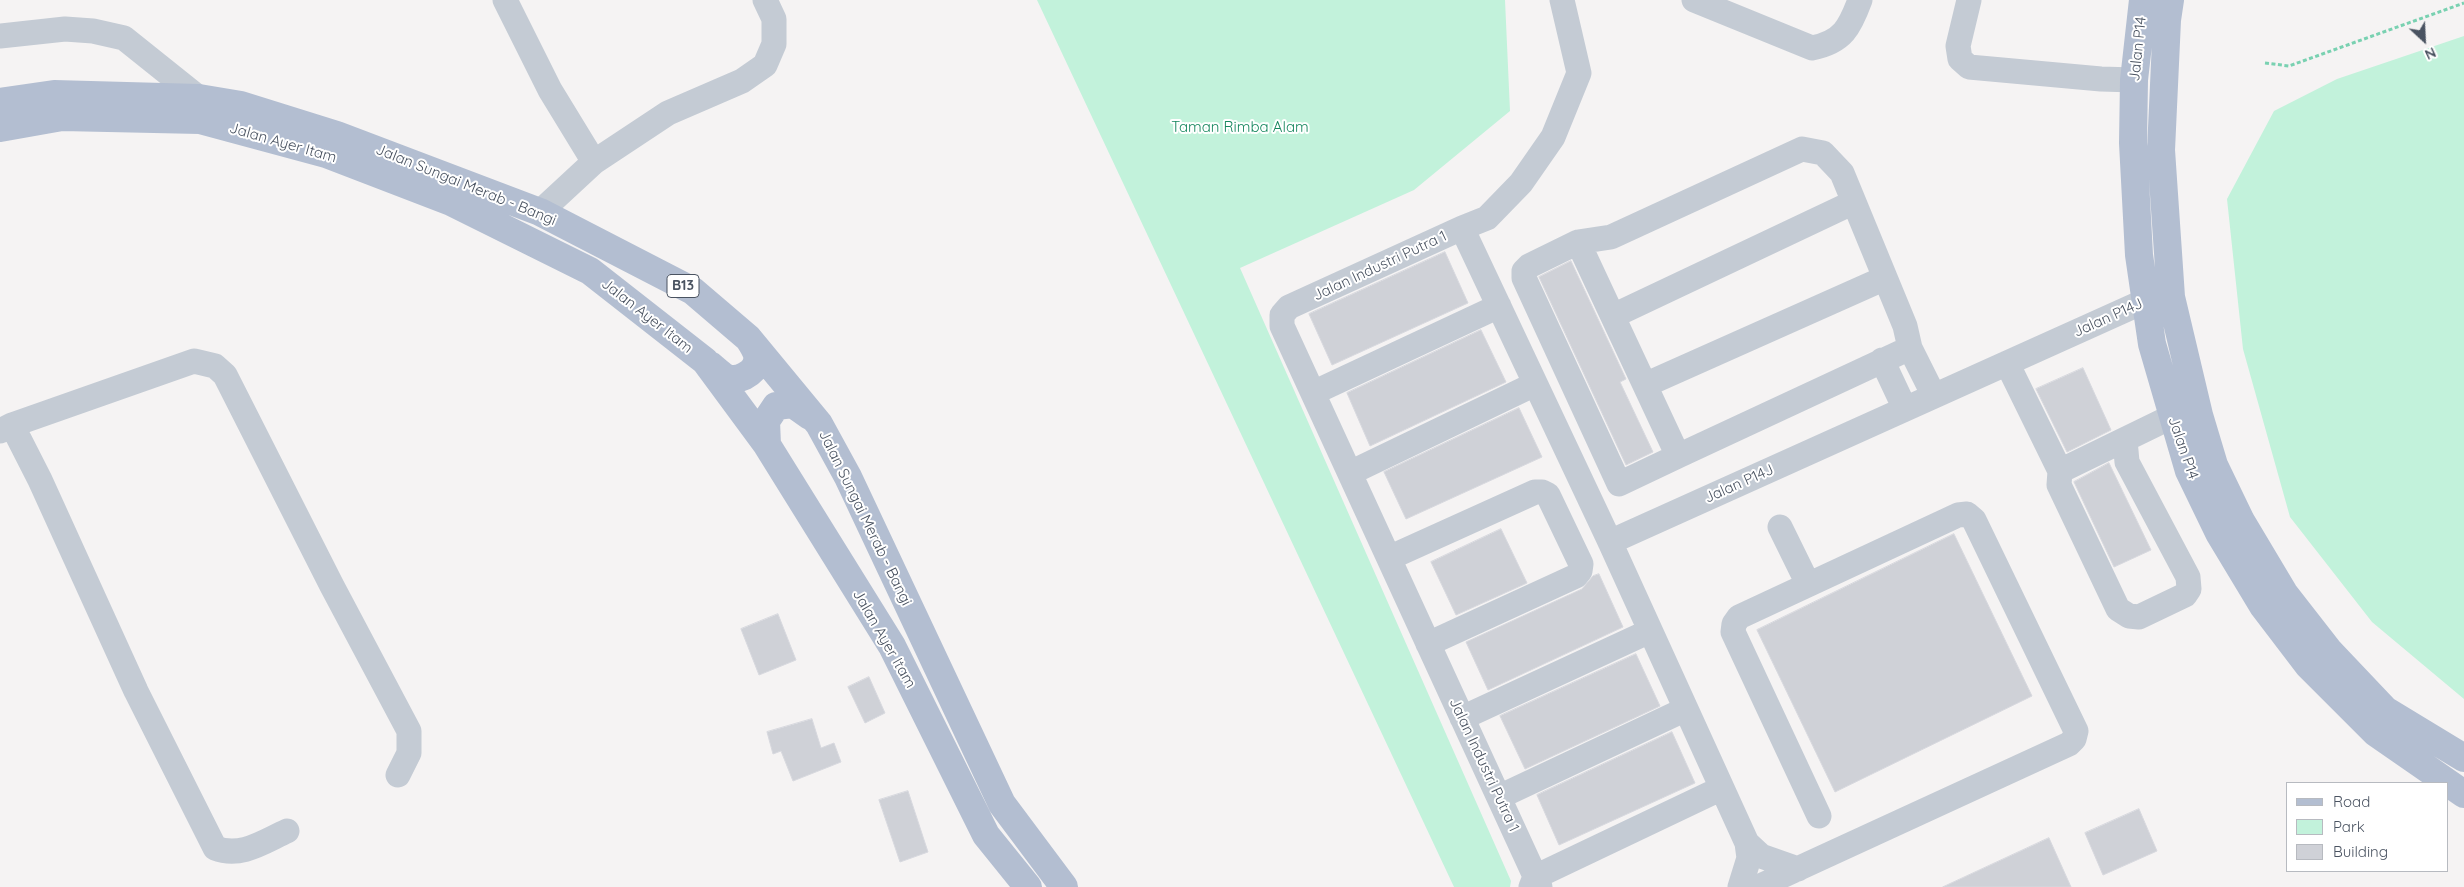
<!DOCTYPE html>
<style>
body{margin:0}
#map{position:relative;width:2464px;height:887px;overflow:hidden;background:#f5f3f3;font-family:Quicksand,sans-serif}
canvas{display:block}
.legend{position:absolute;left:2286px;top:782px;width:162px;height:90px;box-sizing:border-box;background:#fff;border:1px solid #b7bac0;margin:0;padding:6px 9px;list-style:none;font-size:15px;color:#4a5361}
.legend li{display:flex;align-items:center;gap:10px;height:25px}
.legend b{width:25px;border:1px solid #b7bac0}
.north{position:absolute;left:2399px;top:15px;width:50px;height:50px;-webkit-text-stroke:4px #fff;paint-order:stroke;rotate:155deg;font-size:14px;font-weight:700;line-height:20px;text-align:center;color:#4a5361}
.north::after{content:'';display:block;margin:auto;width:18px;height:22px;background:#4a5361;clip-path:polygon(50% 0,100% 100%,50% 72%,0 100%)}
</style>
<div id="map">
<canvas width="2464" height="887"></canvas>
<ul class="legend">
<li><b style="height:6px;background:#b3bed1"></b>Road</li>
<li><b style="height:14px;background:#c2f2db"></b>Park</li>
<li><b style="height:14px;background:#cfd1d7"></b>Building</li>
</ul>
<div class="north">N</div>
</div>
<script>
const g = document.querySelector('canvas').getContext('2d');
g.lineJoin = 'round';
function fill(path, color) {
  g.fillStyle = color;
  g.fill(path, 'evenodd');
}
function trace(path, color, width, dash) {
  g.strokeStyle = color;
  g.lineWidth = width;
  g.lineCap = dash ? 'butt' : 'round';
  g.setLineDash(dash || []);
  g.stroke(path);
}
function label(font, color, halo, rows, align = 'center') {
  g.font = font + ' Quicksand,sans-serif';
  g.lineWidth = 4;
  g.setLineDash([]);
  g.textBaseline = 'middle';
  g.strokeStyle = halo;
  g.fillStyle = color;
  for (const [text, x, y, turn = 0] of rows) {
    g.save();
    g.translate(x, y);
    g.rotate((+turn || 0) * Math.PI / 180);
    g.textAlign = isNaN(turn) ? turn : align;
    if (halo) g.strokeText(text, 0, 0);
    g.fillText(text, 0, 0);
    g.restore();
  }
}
fill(new Path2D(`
 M1037,0H1505L1510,111L1414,190L1240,268L1511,881L1510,887H1454Z
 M2464,36V699L2372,622L2290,517L2243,349L2227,199L2274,111L2337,79Z`), '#c2f2db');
const building = new Path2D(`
 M1445,252L1468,303L1332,365L1309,314Z
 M1571,261L1626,379L1620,382L1653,452L1626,465L1539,277Z
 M1481,330L1506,382L1370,446L1347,393Z
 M2083,368L2111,430L2067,452L2036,389Z
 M1519,408L1542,457L1406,519L1384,472Z
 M2109,463L2151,550L2114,567L2074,482Z
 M1501,529L1527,583L1456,615L1431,562Z
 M1954,534L2032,696L1835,792L1757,630Z
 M1599,574L1623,627L1488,690L1466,642L1582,589L1593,576Z
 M778,614L796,660L759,675L741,629Z
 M1636,654L1660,706L1525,769L1500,716Z
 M869,677L885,713L865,723L848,687Z
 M812,719L821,748L834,743L841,762L793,781L781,751L773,754L767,732Z
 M1672,732L1695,783L1559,845L1537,795Z
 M908,791L928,852L900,862L879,800Z
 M2139,809L2157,851L2103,875L2085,833Z
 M2049,838L2071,887H1943Z`);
fill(building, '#cfd1d7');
trace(building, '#d7d8de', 1);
trace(new Path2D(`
 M2265,63L2289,66L2464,3`), '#79d1b1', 3, [4, 2.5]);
trace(new Path2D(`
 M505,0L550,90L594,162
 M1694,0L1812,48C1843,42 1850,27 1860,0
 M1969,0L1958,46L1960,59L1969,67L2101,79L2134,80
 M0,36L65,29L93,31L124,38L199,98
 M540,212L594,162L668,113L742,81L765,65L774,44V19L765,0
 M1462,228L1487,218L1521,183L1553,137L1579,73L1562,0
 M1578,242L1678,456L1910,348L1905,326L1842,173L1823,153L1802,149L1611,237L1578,242L1529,266L1524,271V278L1619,484L1678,456
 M1613,316L1854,202
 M1910,348L1934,396
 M1882,360L1905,409
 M2007,363L2060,471
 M1645,385L1885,278
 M1313,393L1499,306
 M12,425L194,361L215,366L225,375L332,586L409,731V753L398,775
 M0,431L12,425L40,480L136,691L215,848C241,858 263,842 287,831
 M2125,440L2127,462L2188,577L2189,589L2185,595L2139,617L2129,616L2118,609L2059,485L2060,471L2171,417
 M1350,473L1535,384
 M1780,527L1808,584
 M1610,542L2145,301L2166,297
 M1389,558L1535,492H1542L1548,495L1581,564L1580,571L1576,576L1428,644
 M1462,718L1650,631
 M1499,797L1686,709
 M1747,843L1761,856L1798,869
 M1531,887L1535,877L1722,788
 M1540,887L1282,326V315L1289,307L1462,228L1610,542L1747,843L1749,858L1740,887
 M1758,887L2069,744L2074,739L2076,731L1974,520L1967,514L1958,515L1739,617L1734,624L1733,632L1819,816`), '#c4cbd4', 25);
trace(new Path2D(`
 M2143,0L2134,80L2133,143L2139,255L2152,344L2189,471L2219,533L2263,606L2308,665L2376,733L2464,794
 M2170,0L2167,20L2161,150L2171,297L2199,415L2214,465L2241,521L2284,593L2330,652L2385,710L2464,758
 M0,102L54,94L199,98L241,105L337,135L540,212L693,291L748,338L819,424L848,477L1002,804L1064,887
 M0,128L62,117L200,120L326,154L451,202L590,271L705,361L767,445L892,646L986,835L1028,887
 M710,365C714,368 720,374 725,377C736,383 755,374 757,361C759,353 752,345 749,339
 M767,445L766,421L776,406L793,404L810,416`), '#b3bed1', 28);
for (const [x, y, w] of [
 [683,286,32]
]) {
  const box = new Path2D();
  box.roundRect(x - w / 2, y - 11.5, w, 23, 4);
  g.fillStyle = '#fff';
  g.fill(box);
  trace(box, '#4a5361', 1);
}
label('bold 14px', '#4a5361', null, [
 ["B13",683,286]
]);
label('15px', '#4a5361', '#fff', [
 ["Jalan P14",2138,49,-84],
 ["Jalan Ayer Itam",283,143,16],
 ["Jalan Sungai Merab - Bangi",466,185,22],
 ["Jalan Industri Putra 1",1380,266,-25],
 ["Jalan Ayer Itam",647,316,38],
 ["Jalan P14J",2108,318,-24],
 ["Jalan P14",2183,448,71],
 ["Jalan P14J",1739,484,-24],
 ["Jalan Sungai Merab - Bangi",865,518,64],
 ["Jalan Ayer Itam",884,639,60],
 ["Jalan Industri Putra 1",1484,765,65]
]);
label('15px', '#16875e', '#fff', [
 ["Taman Rimba Alam",1240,127]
]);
</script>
